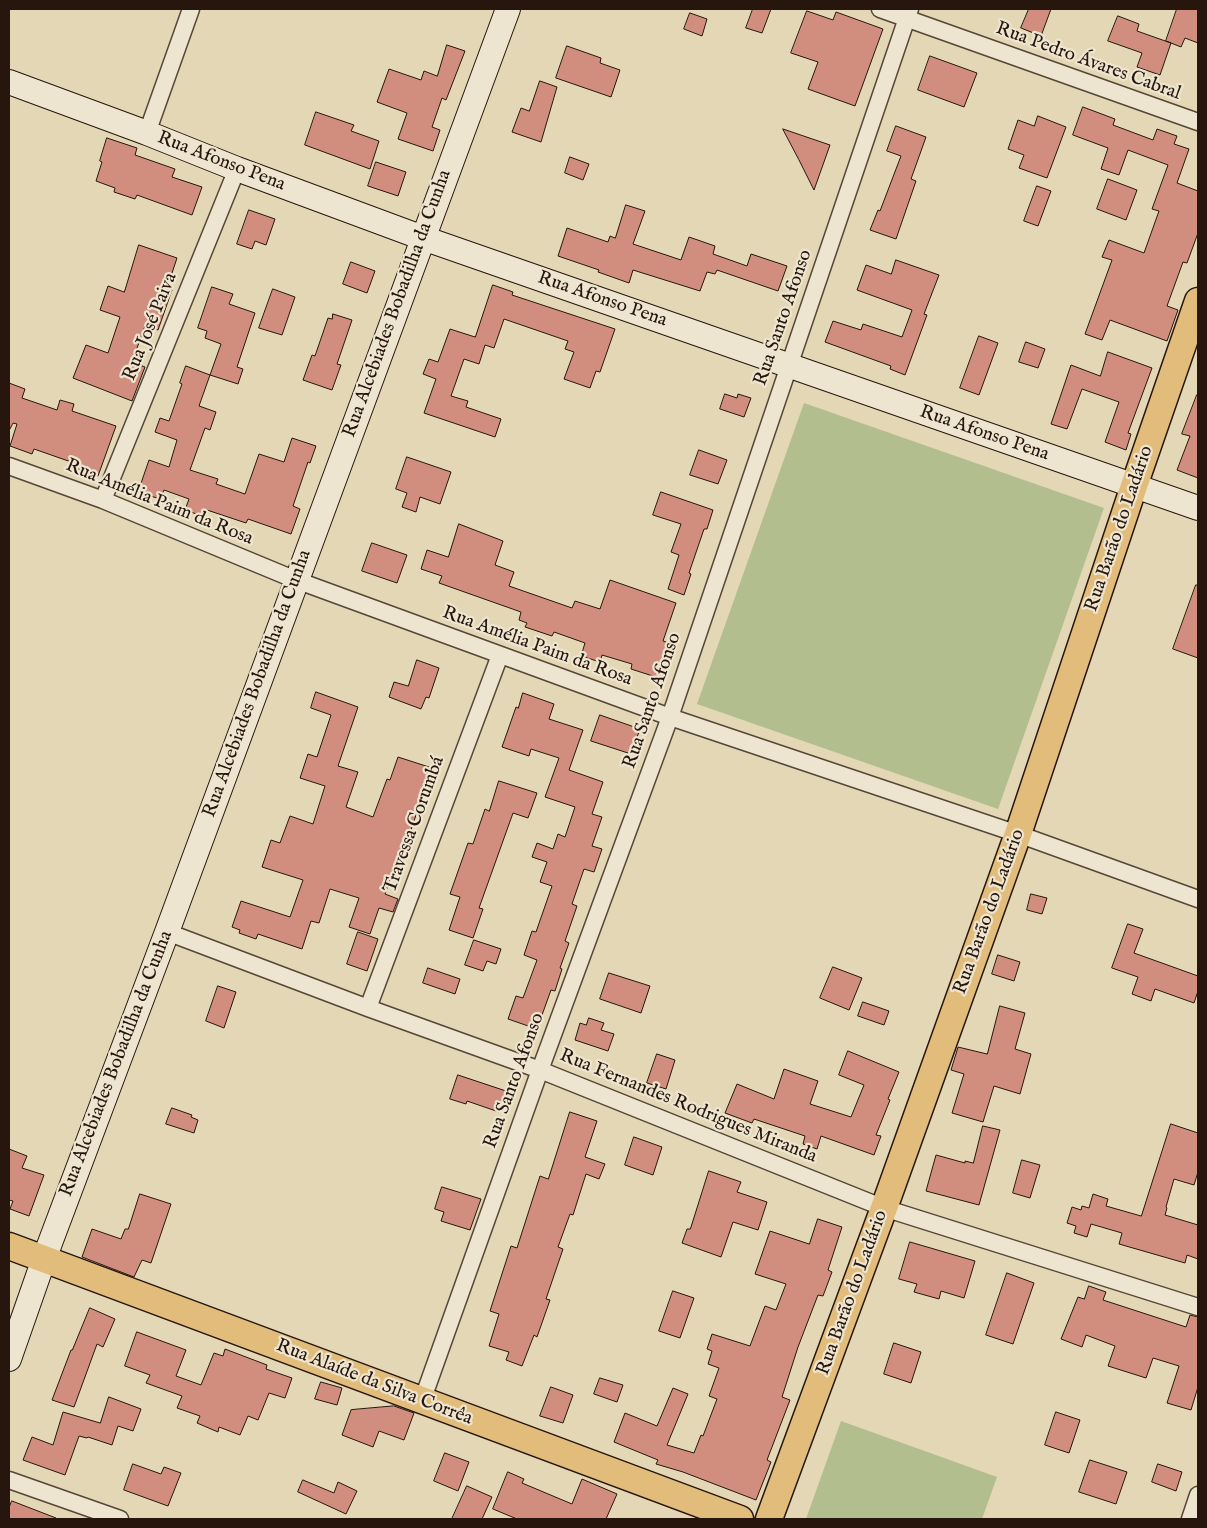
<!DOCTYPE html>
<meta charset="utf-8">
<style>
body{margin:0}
#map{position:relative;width:1207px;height:1528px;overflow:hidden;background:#e3d7b5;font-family:"IM FELL English",serif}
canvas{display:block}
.frame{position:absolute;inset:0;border:10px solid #27160d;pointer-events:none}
</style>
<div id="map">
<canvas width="1207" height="1528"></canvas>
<div class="frame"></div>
</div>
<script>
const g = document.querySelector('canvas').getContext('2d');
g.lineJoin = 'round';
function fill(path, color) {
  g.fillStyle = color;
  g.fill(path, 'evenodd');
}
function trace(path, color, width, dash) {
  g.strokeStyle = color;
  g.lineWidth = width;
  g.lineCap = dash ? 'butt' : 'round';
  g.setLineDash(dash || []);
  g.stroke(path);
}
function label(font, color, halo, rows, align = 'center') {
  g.font = font + ' "IM FELL English",serif';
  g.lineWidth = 4.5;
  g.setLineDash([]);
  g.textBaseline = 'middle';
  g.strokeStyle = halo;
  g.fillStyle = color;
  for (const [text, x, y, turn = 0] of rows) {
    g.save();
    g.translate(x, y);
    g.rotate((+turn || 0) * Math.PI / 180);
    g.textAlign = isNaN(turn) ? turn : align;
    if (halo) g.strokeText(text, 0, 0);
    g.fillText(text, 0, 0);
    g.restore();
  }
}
fill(new Path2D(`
 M804,403L1104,508L998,809L697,704Z
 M841,1421L997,1477L982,1519H806Z`), '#b2be8e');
const building = new Path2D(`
 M753,9H771L762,33L746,28Z
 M1029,9H1051L1041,36L1021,28Z
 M1177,9H1198V43L1185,38L1181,47L1166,41Z
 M807,11L833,20L836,12L883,29L855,106L808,89L818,62L791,53Z
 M690,13L707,19L702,36L684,29Z
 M1118,16L1139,24L1137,31L1171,43L1160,75L1137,67L1142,53L1108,41Z
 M447,45L465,51L446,100L442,98L432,127L440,130L433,151L398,139L407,113L377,102L389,69L421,80L424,71L437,76Z
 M567,46L601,58L600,63L620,70L611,97L556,78Z
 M930,56L977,73L964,107L918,90Z
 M540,81L557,87L541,142L512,132L521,108L529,111Z
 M1083,107L1115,119L1113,125L1153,140L1157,129L1177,136L1174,144L1189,149L1177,183L1198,191V233L1187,263L1183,262L1167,306L1178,310L1167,341L1110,320L1102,340L1085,334L1112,260L1102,257L1109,240L1144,253L1159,211L1152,209L1168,165L1128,150L1119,175L1101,169L1108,148L1073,135Z
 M316,112L354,125L351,131L379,141L370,169L305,145Z
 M1038,116L1066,127L1047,178L1019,168L1024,155L1008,149L1018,120L1034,126Z
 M896,126L926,137L911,179L916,181L896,239L870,230L878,210L880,211L901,156L887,151Z
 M783,129L830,145L814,190L799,160Z
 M107,138L137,148L135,155L175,169L172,177L202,187L192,215L137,195L135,199L114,192L115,188L96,181L102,162L100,161Z
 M570,157L589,164L583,180L565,173Z
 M376,162L406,172L398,196L368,186Z
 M1108,179L1137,190L1126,220L1097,209Z
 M1037,186L1051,191L1038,226L1024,221Z
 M626,205L645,211L633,244L681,260L689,237L715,246L713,254L747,266L751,254L787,266L778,291L717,270L715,274L707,272L700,291L633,270L629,283L598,272L599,270L558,256L567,228L608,242L610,236L615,238Z
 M249,210L275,219L266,245L255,241L252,249L237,244Z
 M139,245L177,258L167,288L172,290L158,330L145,326L132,362L145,367L132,401L73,378L86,345L108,353L120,317L100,310L108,286L124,292Z
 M896,260L939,275L924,314L927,315L905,375L890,369L891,366L825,342L833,321L861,330L863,324L902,337L912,310L857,290L866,265L891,274Z
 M351,262L375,271L367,293L343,284Z
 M493,285L513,292L512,295L615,329L600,372L596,371L590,388L564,379L574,352L565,349L568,341L504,319L494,348L485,345L479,364L464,359L451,396L468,401L466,407L501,419L495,437L424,413L436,379L423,374L429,359L438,362L450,329L475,337Z
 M212,287L233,294L229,304L255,313L237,367L243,369L238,384L210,375L221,344L205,338L207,331L198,328Z
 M273,289L295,297L282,335L259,328Z
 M333,314L352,320L337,364L341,365L332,390L303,380L312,355L315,356L328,318L332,319Z
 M979,336L998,343L979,395L960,388Z
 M1026,342L1045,349L1038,368L1019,362Z
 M1108,352L1152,368L1128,433L1131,434L1126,450L1105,442L1119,402L1082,389L1067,429L1051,424L1071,365L1100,376Z
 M186,366L210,375L199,406L216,412L210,430L205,428L190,470L218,479L216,484L245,494L259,454L284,462L292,438L316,446L310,463L308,462L293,506L300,509L291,534L248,519L246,523L207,510L205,517L185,510L189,499L164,490L160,499L138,492L149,460L169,467L177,440L155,432L160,418L169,421L182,384L180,383Z
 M9,383L25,389L22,398L57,410L60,400L74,404L72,411L116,426L98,476L75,468L77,464L34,449L32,454L10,446L17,424L13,423L10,429H9Z
 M725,394L737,398L738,394L751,398L744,417L720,409Z
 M1197,395L1198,396V478L1177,470L1190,436L1182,434Z
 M699,450L727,460L718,484L690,475Z
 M407,457L451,472L440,504L420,497L416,512L402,507L407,493L396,489Z
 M661,492L713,510L707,529H704L689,573L691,574L684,595L668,589L679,555L671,552L681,524L653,515Z
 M459,524L503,541L495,565L514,572L509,586L572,608L575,601L600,609L610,580L676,603L663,641L670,643L659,678L631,669L632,664L602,655L600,662L581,656L585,643L554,632L552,636L525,627L527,623L519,620L521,612L439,583L442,576L421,569L427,550L448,557Z
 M372,543L407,555L397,583L362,571Z
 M1196,585H1198V658L1173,649Z
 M417,660L439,668L429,698L426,697L421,709L389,697L394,682L408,686Z
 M316,692L358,707L338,766L358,772L346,807L373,817L387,779L390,780L398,757L429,767L422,791H424L406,845L402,844L385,894L398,899L393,912L379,908L370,934L349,927L359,898L330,889L319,923L311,921L302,949L258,934L256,939L239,933L240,930L232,927L241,901L290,917L303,880L262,867L271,840L280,843L290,816L313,824L325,786L300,778L308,754L317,757L331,715L311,708Z
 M523,693L554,704L549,719L583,730L569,770L603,782L592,814L602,817L592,846L602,849L594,872L584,869L572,904L577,906L565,941L569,943L560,968L562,969L555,991L551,990L537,1029L508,1019L516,996L523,998L537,960L524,955L532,931L536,932L552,886L540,882L547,862L532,857L537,843L553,849L558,834L565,837L575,807L545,797L559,758L531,749L529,756L502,747L516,707L518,708Z
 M600,715L640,729L631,754L591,741Z
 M499,781L537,793L528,818L513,813L479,908L483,909L473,938L449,930L460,897L450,894L468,843L473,844L485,809L489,811Z
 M1031,894L1047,898L1042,914L1027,910Z
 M1128,924L1143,929L1134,953L1198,976V991L1194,1003L1155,989L1151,1001L1132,994L1138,977L1112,968Z
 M358,932L378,939L367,971L347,964Z
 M474,940L501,949L496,964L487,961L483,971L465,965Z
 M998,955L1020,962L1014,981L992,974Z
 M833,967L862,978L849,1010L820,998Z
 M428,968L460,979L455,994L423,983Z
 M609,973L650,986L641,1013L600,999Z
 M218,986L236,992L224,1028L206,1021Z
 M863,1002L889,1011L884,1025L858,1016Z
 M1000,1006L1025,1013L1015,1049L1031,1054L1020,1094L994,1086L983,1122L952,1113L964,1074L951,1070L958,1047L987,1054Z
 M589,1018L604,1023L601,1030L614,1034L608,1051L575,1040L580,1023L586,1025Z
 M848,1051L899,1072L888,1099L890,1100L876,1135L881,1136L874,1155L821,1136L817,1149L803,1144L805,1136L754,1119L752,1123L725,1113L737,1084L774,1099L784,1069L818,1081L810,1104L851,1117L864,1085L839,1075Z
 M657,1054L675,1060L666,1089L647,1083Z
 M458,1075L506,1091L499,1112L467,1101L466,1104L450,1099Z
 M172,1108L192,1115L191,1117L198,1120L194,1133L166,1124Z
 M570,1112L597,1121L585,1157L605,1164L599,1179L586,1174L573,1215L570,1214L558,1247L563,1249L546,1299L550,1300L537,1337L534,1335L522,1366L506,1360L509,1352L489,1346L499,1314L490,1311L511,1246L517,1248L540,1176L548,1179Z
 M1171,1124L1198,1133V1172L1194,1185L1174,1179L1166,1207L1167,1208L1165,1215L1198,1225V1259L1187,1255L1185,1263L1119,1244L1122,1233L1091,1224L1087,1237L1074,1233L1076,1226L1067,1223L1072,1207L1081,1210L1082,1206L1089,1208L1093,1194L1108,1199L1106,1206L1141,1216Z
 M983,1126L1000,1130L979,1205L926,1191L936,1155L965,1163V1161L973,1163Z
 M634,1137L662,1147L653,1175L625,1165Z
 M9,1149L27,1156L22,1168L44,1175L29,1216L10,1209L13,1201L9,1200Z
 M1022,1160L1040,1165L1030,1198L1013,1193Z
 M709,1171L741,1182L737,1192L767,1202L758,1230L733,1222L721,1257L682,1243L687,1229H690Z
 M442,1187L481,1199L470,1230L441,1221L444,1212L435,1209Z
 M140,1194L171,1204L151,1263L142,1260L134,1277L82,1257L92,1229L121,1239L125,1229H128Z
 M818,1219L842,1227L828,1270L832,1272L823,1296L818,1295L798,1347L782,1397L790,1400L767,1460L771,1462L756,1500L683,1472L656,1464L658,1460L614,1442L625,1413L657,1426L673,1388L688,1394L667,1445L694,1453L701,1435L703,1436L717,1399L709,1396L719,1368L708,1364L712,1351L707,1349L712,1334L750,1346L765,1306L776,1310L786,1284L755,1274L770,1231L809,1244Z
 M910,1242L975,1261L964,1298L941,1291L939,1299L914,1292L917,1284L899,1279Z
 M1007,1273L1034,1283L1013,1344L986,1335Z
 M1089,1286L1106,1292L1103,1300L1186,1327L1190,1315L1198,1317V1387L1191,1410L1167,1403L1179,1366L1153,1358L1146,1378L1108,1366L1115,1346L1086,1335L1082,1347L1061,1339L1078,1297L1084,1299Z
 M673,1291L694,1298L680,1338L659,1331Z
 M90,1308L115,1319L103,1347L97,1344L74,1407L52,1400L71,1350H72Z
 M137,1332L186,1350L176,1376L201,1385L214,1353L223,1356L225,1349L267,1365L266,1369L292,1378L285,1398L269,1393L258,1420L248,1416L240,1435L219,1427L218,1432L197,1423L200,1416L177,1408L182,1396L146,1383L150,1375L125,1366Z
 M894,1343L921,1352L911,1383L884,1374Z
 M600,1378L623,1385L617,1402L594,1394Z
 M321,1382L342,1388L337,1405L315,1399Z
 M551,1387L573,1395L563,1423L540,1416Z
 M109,1397L141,1409L133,1431L118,1426L112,1445L88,1437L87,1438L79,1436L65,1475L23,1460L32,1437L53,1445L63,1412L100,1423Z
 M394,1406L414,1413L404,1440L379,1431L373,1447L342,1435L351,1410Z
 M1056,1412L1080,1420L1069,1453L1045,1445Z
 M445,1453L469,1462L458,1491L434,1481Z
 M1090,1460L1127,1472L1116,1504L1079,1492Z
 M133,1464L161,1474L164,1467L181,1473L168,1506L124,1490Z
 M1158,1464L1182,1472L1176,1491L1152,1482Z
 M508,1472L524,1479L522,1483L572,1504L582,1479L617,1494L606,1519H517L493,1509Z
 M303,1480L334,1493L338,1482L357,1491L346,1514L298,1492Z
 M467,1486L492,1497L482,1519H452Z
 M12,1501L56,1518V1519H9V1508Z`);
fill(building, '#d18e7f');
trace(building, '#27160d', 1);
const street = new Path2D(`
 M880,9L1198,122
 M147,133L191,9
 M9,466L103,500L296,580L670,717L1018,834L1198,899
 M103,500L237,169
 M167,932L368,1008L540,1070L884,1208L1198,1307
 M368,1008L500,655
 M422,1401L540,1070L670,717L910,9
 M9,1480L120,1519
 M1190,1519L1198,1495`);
const secondary = new Path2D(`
 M9,82L147,133L237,169L423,238L1198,508
 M9,1359L44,1259L167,932L508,9`);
const primary = new Path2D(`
 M9,1246L740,1519
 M769,1519L884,1208L1018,834L1134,486L1198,301`);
trace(street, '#564637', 19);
trace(secondary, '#27160d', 26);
trace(primary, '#27160d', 29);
trace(street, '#ede5cf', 16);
trace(secondary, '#ede5cf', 24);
trace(primary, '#e2bc7a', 26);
label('19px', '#27160d', '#ede5cf', [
 ["Rua Pedro Ávares Cabral",1088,62,20],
 ["Rua Afonso Pena",221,162,21],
 ["Rua Afonso Pena",602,300,19],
 ["Rua Alcebiades Bobadilha da Cunha",398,304,-70],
 ["Rua Santo Afonso",784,318,-71],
 ["Rua José Paiva",151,327,-68],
 ["Rua Afonso Pena",984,434,19],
 ["Rua Amélia Paim da Rosa",159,503,22],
 ["Rua Barão do Ladário",1120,529,-71],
 ["Rua Amélia Paim da Rosa",537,647,20],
 ["Rua Alcebiades Bobadilha da Cunha",258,684,-70],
 ["Rua Santo Afonso",653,701,-71],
 ["Travessa Corumbá",415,825,-70],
 ["Rua Barão do Ladário",990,912,-70],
 ["Rua Alcebiades Bobadilha da Cunha",117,1064,-69],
 ["Rua Santo Afonso",515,1081,-70],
 ["Rua Fernandes Rodrigues Miranda",688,1107,22],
 ["Rua Barão do Ladário",853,1293,-70],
 ["Rua Alaíde da Silva Corrêa",374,1383,21]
]);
</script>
